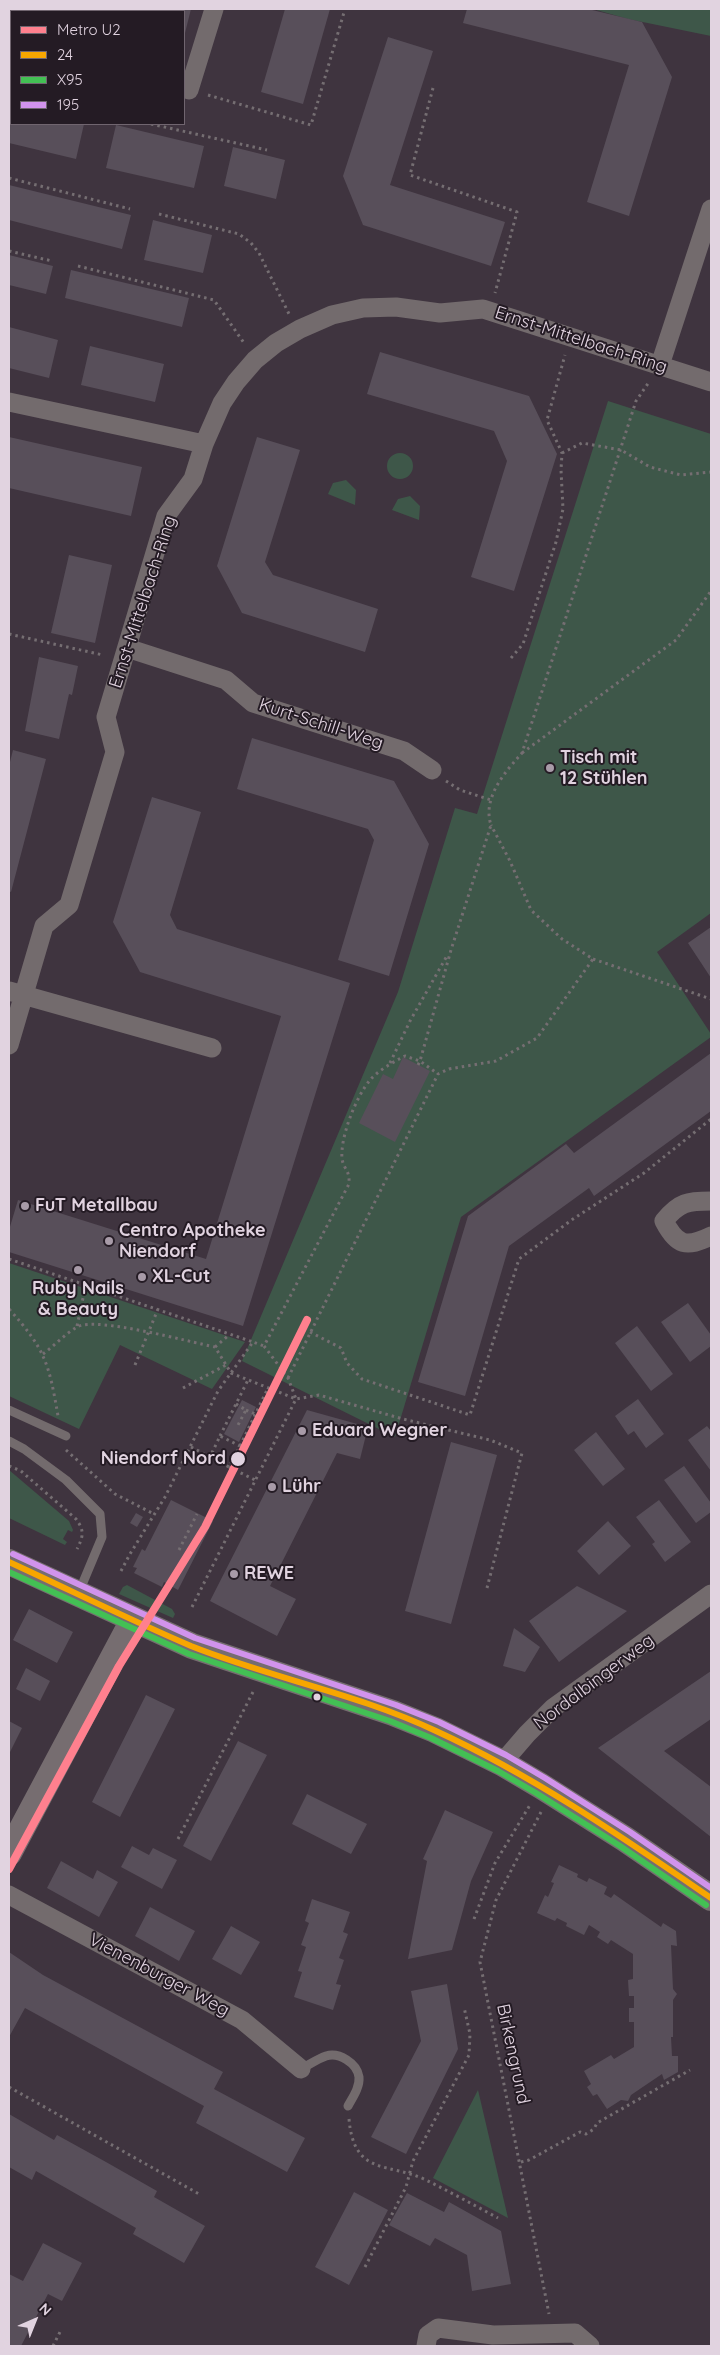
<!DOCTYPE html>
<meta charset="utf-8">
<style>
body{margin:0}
#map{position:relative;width:720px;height:2355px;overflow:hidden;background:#3f343f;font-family:Quicksand,sans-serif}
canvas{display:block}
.frame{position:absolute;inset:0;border:10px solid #e1d3e0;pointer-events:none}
.legend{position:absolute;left:10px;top:10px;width:175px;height:115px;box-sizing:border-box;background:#241b24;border:1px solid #70656f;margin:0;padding:6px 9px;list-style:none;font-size:15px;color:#e1d3e0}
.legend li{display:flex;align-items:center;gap:10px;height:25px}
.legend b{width:25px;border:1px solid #70656f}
.north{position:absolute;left:10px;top:2295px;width:50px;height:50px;-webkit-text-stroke:4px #241b24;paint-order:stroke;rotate:44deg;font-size:14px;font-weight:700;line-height:20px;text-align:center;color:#e1d3e0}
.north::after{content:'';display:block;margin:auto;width:18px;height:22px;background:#e1d3e0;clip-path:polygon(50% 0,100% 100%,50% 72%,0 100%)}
</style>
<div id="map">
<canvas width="720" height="2355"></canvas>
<div class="frame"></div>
<ul class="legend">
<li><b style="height:6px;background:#ff808e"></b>Metro U2</li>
<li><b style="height:6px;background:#f7a600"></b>24</li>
<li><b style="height:6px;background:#43c054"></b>X95</li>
<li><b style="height:6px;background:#d193ec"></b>195</li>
</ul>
<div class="north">N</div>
</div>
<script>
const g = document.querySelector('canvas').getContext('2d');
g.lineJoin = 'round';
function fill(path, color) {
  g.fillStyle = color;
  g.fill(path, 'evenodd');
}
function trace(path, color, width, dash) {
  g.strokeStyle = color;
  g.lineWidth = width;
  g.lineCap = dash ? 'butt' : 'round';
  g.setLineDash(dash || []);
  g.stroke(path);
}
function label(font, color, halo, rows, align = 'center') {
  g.font = font + ' Quicksand,sans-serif';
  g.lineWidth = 4;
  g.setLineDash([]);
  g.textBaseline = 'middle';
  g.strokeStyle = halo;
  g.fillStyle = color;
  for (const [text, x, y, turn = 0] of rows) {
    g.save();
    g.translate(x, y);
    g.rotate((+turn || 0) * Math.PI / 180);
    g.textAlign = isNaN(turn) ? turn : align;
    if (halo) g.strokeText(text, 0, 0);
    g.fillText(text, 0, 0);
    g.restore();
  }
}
fill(new Path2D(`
 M593,9H711V36L628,19Z
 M608,401L711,434V913L657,952L711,1034V1037L461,1217L395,1437L242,1361L398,992L455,808L477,814Z
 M387 466a13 13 0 1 1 26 0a13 13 0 1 1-26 0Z
 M346,480L356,490L355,505L328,494L333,483Z
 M410,496L420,506L419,520L392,510L398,499Z
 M9,1263L245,1342L212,1389L120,1345L79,1429L9,1396Z
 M9,1470L69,1521L73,1530L72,1532L68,1530L63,1539L67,1542L65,1545L9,1518Z
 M127,1585L172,1609L175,1614L173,1618L119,1594L123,1587Z
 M478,2090L508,2218L433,2178Z`), '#3e5749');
fill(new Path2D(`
 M80,9H117L116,11H79Z
 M153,9H191L185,33H184V11H153Z
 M285,9H330L303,104L261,92Z
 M467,9H588L642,22L672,77L629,216L587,202L629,65L463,23Z
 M388,37L433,51L390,185L505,222L491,266L363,225L343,176Z
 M9,99L11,100V124H84L76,159L9,143Z
 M116,125L204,146L194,188L106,168Z
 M233,147L285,160L276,199L224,186Z
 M9,185L131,215L122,249L9,220Z
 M153,220L212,235L203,273L144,260Z
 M9,255L53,266L46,294L9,285Z
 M71,270L189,298L182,327L65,298Z
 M9,327L58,340L49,378L9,368Z
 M90,346L164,364L155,402L81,385Z
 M380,352L529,396L557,454L514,591L471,577L507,461L494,431L367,394Z
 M9,437L142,467L131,516L9,488Z
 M257,437L300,450L265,562L273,575L378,609L365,652L242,613L217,566Z
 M69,555L112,565L95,643L51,633Z
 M39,657L78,666L72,695L69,694L59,739L25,731Z
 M252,738L394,781L429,844L389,976L338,960L374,840L368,829L237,789Z
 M13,750L46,759L11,892L9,891V766Z
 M152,797L201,812L170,915L177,929L350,983L243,1326L9,1252V1230L18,1200L206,1259L281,1016L140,972L113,922Z
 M711,927V978L688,943Z
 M711,1053V1111L594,1196L589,1188L509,1246L465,1396L418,1382L468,1216L566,1144L574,1153Z
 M403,1057L430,1071L395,1142L359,1123L383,1074L393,1079Z
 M688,1303L711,1335V1346L690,1362L661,1322Z
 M637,1326L673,1374L651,1391L615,1343Z
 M638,1399L664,1434L646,1448L634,1431L628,1435L615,1416Z
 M242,1400L256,1407L239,1442L224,1434Z
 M307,1410L368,1427L360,1459L337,1453L270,1586L296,1599L277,1636L210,1601Z
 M707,1426L711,1431V1471L688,1440Z
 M596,1432L625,1469L603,1486L574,1450Z
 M451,1442L497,1455L451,1624L405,1611Z
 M684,1466L711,1503V1512L696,1523L664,1480Z
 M171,1500L213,1521L178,1590L164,1582L162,1587L134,1573L137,1568L133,1567L142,1549L145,1551Z
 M659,1500L691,1542L665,1562L652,1544L655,1542L636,1517Z
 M136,1513L143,1517L137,1527L130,1523Z
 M608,1521L631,1546L599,1575L577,1551Z
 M577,1586L627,1611L559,1662L529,1621Z
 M29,1609L73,1632L57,1663L13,1640Z
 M514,1628L540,1647L525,1672L503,1666Z
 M26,1668L50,1681L40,1701L16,1689Z
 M711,1671V1719L664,1751L711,1787V1837L598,1748Z
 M146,1695L175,1709L120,1817L92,1802Z
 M9,1721L22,1728L9,1754Z
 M238,1741L267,1755L211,1861L183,1846Z
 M307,1794L367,1824L351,1854L292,1824Z
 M445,1810L493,1832L471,1881L452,1950L408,1959L427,1861L423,1859Z
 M132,1846L149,1855L153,1848L177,1860L162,1889L121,1867Z
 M61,1861L93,1879L97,1870L118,1882L99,1917L47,1888Z
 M559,1865L578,1874L577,1877L587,1882L589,1878L607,1887L604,1894L611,1898L614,1894L661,1927L663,1923L676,1931L677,1946L671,1945L673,1989L677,1994L673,2000V2037H671L672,2056H678V2072L664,2080L662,2074L631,2095L628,2101L621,2100L607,2109L597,2094L593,2096L587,2087L591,2084L584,2071L611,2055L614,2059L634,2047V2022H629V2008H634V1996H629L628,1980L633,1979V1954L611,1940L608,1944L597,1937L600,1932L589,1925L584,1935L566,1926L567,1923L557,1918L555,1921L537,1913L545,1895L548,1897L554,1883L551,1882Z
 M312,1899L350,1912L343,1932L348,1934L339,1958L344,1960L336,1984L341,1985L333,2010L294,1997L302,1972L298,1971L306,1947L301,1945L309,1923L305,1921Z
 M150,1907L195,1931L179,1961L135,1936Z
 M231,1926L260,1942L241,1975L212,1959Z
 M9,1952L43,1975L223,2072L214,2089L305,2138L287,2172L196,2123L204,2106L25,2008L9,2037Z
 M447,1984L458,2049L406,2154L371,2137L421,2041L411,1991Z
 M9,2114L54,2140L57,2135L106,2162L157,2191L154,2197L205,2226L184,2263L133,2234L136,2228L36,2171L32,2180L9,2167Z
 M354,2192L388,2210L349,2285L315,2267Z
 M407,2193L444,2212L449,2202L501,2231L511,2284L472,2291L467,2255L435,2238L430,2246L389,2225Z
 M43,2243L82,2263L62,2301L48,2294L21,2346H9V2274L23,2281Z`), '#584f5a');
trace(new Path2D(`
 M433,88L410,175L517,212L495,293
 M208,95L311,125L345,9
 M151,124L267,150
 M9,178L130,209
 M159,214L239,234L251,243L259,253L289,314
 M9,251L52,261
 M78,266L214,300L244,343
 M562,453L582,443L621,450L650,467L681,475L711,472
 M9,634L103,655
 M511,658L523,644L556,542L563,509L561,470L562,453L547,420L565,355
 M522,753L676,640L711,591
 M446,781L460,790L491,800
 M593,959L711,999
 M390,1063L410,1021L448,954
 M418,1065L420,1061L438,1074
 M9,1259L253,1342
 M9,1309C45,1349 49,1363 58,1416
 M77,1326L86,1284
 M310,1332L341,1348L347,1363L362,1379L470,1415L519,1259L573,1219L644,1173L711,1119
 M215,1347L229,1335
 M43,1354C54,1346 65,1334 77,1327C96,1316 189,1342 215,1347L231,1373L296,1399L319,1395L403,1419L490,1440L522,1453L487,1588
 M135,1365L158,1309
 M288,1378L438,1074L449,1069L496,1061L537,1038L593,959L562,939L531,910L510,861L491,825
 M183,1388L226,1365
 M236,1404L246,1410L238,1425
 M246,1410L255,1414
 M220,1436L248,1380
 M240,1446L268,1388
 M191,1447L210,1457L220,1436L240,1446L229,1467L210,1457
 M66,1450L115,1494L154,1514
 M9,1466L21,1471L76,1519C85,1531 83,1537 77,1549
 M229,1467L255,1480
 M179,1550L197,1514
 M121,1571L130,1554L165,1497L218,1391L253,1342L264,1346
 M192,1607L296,1399L288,1378L264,1346L349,1184C350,1170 344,1170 342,1159C340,1137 356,1097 370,1080C379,1070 393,1062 405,1056L420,1061L451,950L491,825C482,798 505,772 522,753L636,401L649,382
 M541,1812L496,1900L480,1962L549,2314
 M178,1839L254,1690
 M474,1919L495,1863L530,1805
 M9,2087L199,2194
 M349,2119C354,2177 389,2162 426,2180C450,2192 474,2205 498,2218
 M521,2162L529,2160L580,2132L586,2134L594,2129L597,2123L690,2070
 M365,2267L406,2187L413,2161L469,2055L470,2034L464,2007
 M53,2346L61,2330`), '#756e72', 3, [2.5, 4]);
trace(new Path2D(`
 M9,1410L66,1436
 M9,1441L24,1449L66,1480L100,1514L102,1537L79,1592
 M301,2069C309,2065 317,2059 326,2056C339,2052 357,2063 359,2077C360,2087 353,2097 348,2106`), '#736b6d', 9);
trace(new Path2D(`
 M9,45H11
 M184,88L189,90L214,9
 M660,365L711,209
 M9,402L204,444
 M127,648L226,680L253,703L404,751L432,770
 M9,991L212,1048
 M9,1045L44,926L69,905L115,752L106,717L166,516L193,479L204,444L222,403L236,382L255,360L276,343L300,329L332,315L363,308L396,307L440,313L483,309L711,382
 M711,1201C688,1201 679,1202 664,1221C677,1246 686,1248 711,1236
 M502,1763L527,1734L553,1708L711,1594
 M9,1895L242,2020L301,2069
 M426,2346L428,2335L438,2328L493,2335L575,2333L590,2346`), '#736b6d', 19);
trace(new Path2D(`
 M9,1562L192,1646L393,1713L435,1730L502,1763L541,1786L625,1839L711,1898
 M9,1853L133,1620`), '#766d70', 26);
trace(new Path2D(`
 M9,1562C70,1590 130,1620 191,1646C271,1678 358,1694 436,1731C534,1776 622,1837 711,1898`), '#f7a600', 6);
trace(new Path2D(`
 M9,1572L189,1654L390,1721L431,1738L498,1771L536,1793L620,1846L706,1905`), '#43c054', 6);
trace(new Path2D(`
 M13,1554L195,1638L396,1705L439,1722L506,1755L545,1778L630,1832L711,1888`), '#d193ec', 6);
trace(new Path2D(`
 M9,1869L119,1666L205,1527L307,1320`), '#ff808e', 8);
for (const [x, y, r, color] of [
 [550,768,5,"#a89ba8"],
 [25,1206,5,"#a89ba8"],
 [109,1241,5,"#a89ba8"],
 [78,1270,5,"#a89ba8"],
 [142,1277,5,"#a89ba8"],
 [302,1431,5,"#a89ba8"],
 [238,1459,8,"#e1d3e0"],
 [272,1487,5,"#a89ba8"],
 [234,1574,5,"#a89ba8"],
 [317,1697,4.5,"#e1d3e0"]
]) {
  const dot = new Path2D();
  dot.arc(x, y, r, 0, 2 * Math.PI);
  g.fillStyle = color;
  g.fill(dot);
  trace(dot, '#241b24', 2);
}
label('18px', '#e1d3e0', '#241b24', [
 ["Ernst-Mittelbach-Ring",581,340,18],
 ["Ernst-Mittelbach-Ring",143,602,-72],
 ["Kurt-Schill-Weg",321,724,18],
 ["Nordalbingerweg",594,1682,-37],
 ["Vienenburger Weg",159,1975,28],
 ["Birkengrund",513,2054,78]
]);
label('bold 18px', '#e1d3e0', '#241b24', [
 ["Tisch mit",560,758],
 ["12 Stühlen",560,779],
 ["FuT Metallbau",35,1206],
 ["Centro Apotheke",119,1231],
 ["Niendorf",119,1252],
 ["XL-Cut",152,1277],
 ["Ruby Nails",78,1289,"center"],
 ["& Beauty",78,1310,"center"],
 ["Eduard Wegner",312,1431],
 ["Lühr",282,1487],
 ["REWE",244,1574]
], 'left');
label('bold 18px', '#e1d3e0', '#241b24', [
 ["Niendorf Nord",226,1459]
], 'right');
</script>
